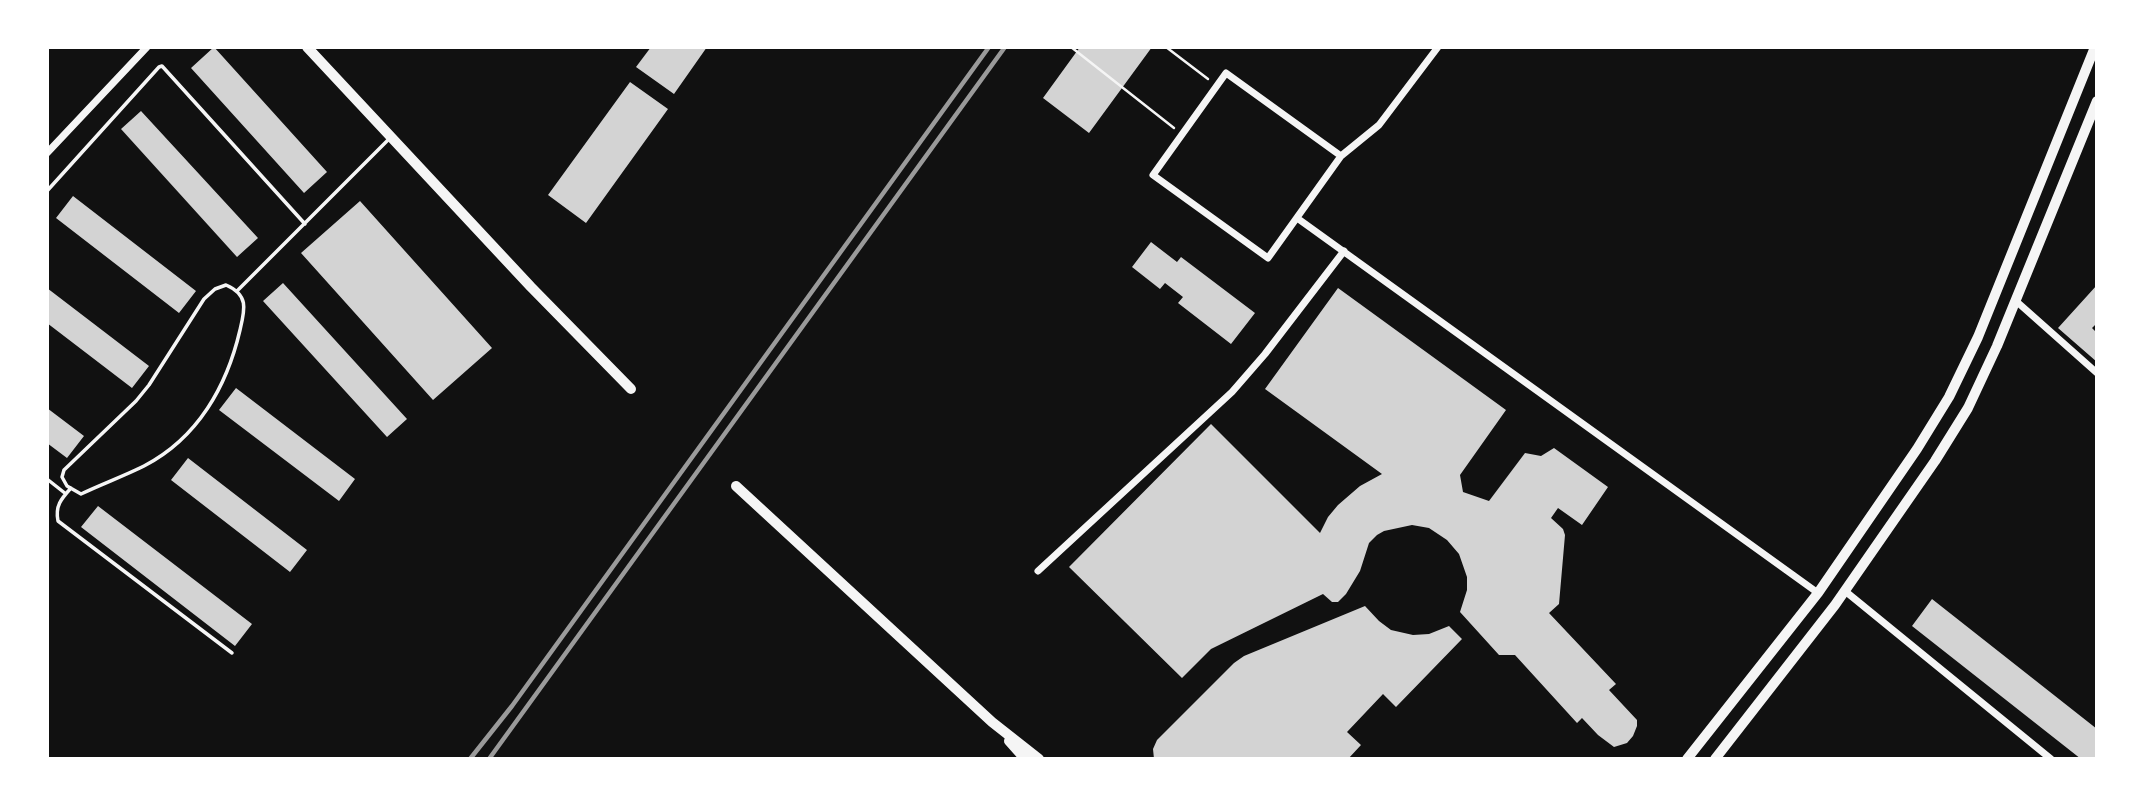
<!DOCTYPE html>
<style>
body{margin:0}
#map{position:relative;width:2144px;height:806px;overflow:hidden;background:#111;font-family:Signika,sans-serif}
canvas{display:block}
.frame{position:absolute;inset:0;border:49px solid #fff;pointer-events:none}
</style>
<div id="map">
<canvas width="2144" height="806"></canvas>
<div class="frame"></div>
</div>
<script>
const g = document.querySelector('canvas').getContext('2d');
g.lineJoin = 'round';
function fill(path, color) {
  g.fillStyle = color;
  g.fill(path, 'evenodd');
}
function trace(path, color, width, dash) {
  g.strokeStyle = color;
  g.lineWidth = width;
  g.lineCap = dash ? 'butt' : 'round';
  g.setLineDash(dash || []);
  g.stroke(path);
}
fill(new Path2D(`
 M214,47L327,172L304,193L191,68Z
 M651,47H707L674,94L636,67Z
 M1080,47H1152L1089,133L1043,98Z
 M630,82L668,109L586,223L548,195Z
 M141,111L258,238L237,257L121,129Z
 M73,196L196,291L179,313L56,218Z
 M360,201L492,348L433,400L301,253Z
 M1151,242L1177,262L1181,257L1255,313L1231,344L1178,303L1183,297L1165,283L1160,289L1132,267Z
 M283,283L407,419L387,437L263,301Z
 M2097,285V323L2092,328L2097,333V362L2058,328Z
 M47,288L149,366L132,388L47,323Z
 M1338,288L1506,410L1460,475L1463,492L1489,501L1525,453L1541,456L1554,448L1608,487L1582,525L1558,508L1551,518L1563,529L1565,535L1559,604L1549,613L1616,684L1609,690L1637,720V726L1633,736L1627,743L1614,747L1598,735L1582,718L1577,723L1515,655H1499L1460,612L1467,590V577L1459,554L1447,540L1429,528L1412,525L1384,531L1377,535L1369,543L1360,571L1346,594L1338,602H1332L1323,594L1211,649L1182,678L1069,567L1211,424L1320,533L1328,517L1338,505L1360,486L1382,474L1265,389Z
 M236,388L355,479L339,501L219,410Z
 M47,408L84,436L67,458L47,443Z
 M188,458L307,550L290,572L171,480Z
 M98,506L252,624L235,646L81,527Z
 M1932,599L2097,729V759H2081L1912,626Z
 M1365,606L1379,621L1391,630L1413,635L1429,634L1449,626L1462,639L1396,707L1383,694L1347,732L1361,745L1348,759H1154L1153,749L1157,740L1234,663L1244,656Z`), '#d3d3d3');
trace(new Path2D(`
 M1071,47L1174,128
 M1166,47L1208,79`), '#f5f5f5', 2.5);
trace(new Path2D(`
 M47,191L159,67L162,66L305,224
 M226,285C249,295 245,309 240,330C227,386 198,438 144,466C124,476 102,484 81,494L67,486L62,477L64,470L136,401L149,385L204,299L215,289Z
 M238,290L390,138
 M47,479L66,494
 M71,488C61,499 55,506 58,521L232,653`), '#f5f5f5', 3.5);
trace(new Path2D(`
 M1226,73L1341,156L1268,258L1153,175Z
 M47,153L147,47
 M1341,156L1379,125L1438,47
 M1297,218L1818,593
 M2016,301L2097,373
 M1038,571L1232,392L1265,354L1344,251
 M1845,591L2051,759`), '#f5f5f5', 7);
trace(new Path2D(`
 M307,47L531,287L631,389
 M736,486L992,722L1039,759
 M1009,741L1025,759`), '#f5f5f5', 10);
trace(new Path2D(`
 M1687,759L1818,593L1917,449L1949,397L1978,337L2095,47
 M1715,759L1835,605L1935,461L1968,408L1997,346L2097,101`), '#f5f5f5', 10);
trace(new Path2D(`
 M470,759L512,706L989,47
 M489,759L1005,47`), '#9a9a9a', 4.5);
</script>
